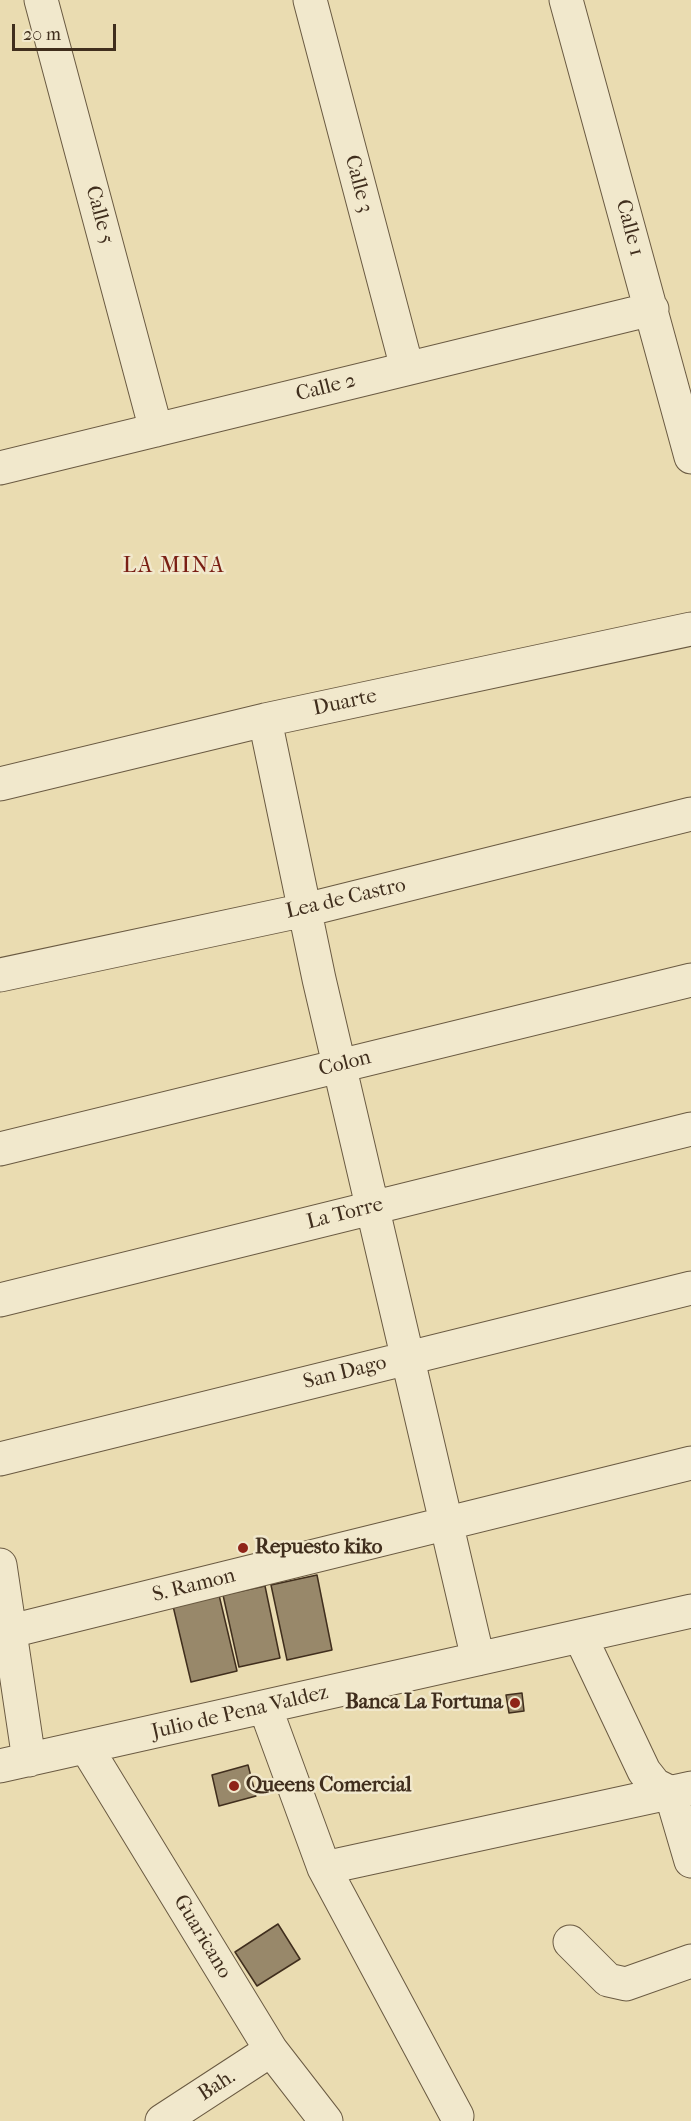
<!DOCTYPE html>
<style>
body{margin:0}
#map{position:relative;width:691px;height:2121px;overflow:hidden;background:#eadcb1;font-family:"IM FELL French Canon",serif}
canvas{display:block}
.scale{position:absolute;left:12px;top:24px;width:104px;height:27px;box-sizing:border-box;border:3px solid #402e1d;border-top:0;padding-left:8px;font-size:18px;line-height:21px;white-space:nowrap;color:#402e1d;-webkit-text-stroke:4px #f1e8cc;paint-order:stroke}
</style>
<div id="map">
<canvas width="691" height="2121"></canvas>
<div class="scale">20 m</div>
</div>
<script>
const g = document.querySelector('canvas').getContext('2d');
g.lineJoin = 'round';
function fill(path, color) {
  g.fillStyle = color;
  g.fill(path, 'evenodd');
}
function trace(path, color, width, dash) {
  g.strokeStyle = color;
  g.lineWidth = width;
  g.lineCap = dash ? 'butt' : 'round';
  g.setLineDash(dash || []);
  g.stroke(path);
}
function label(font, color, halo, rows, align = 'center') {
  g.font = font + ' "IM FELL French Canon",serif';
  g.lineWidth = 5;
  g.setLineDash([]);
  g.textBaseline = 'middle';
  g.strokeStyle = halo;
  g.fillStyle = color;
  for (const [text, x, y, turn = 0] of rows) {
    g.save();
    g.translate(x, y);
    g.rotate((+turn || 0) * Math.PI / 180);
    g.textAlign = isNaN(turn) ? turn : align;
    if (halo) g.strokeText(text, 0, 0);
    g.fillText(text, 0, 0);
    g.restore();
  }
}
const building = new Path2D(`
 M317,1575L332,1650L287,1660L271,1585Z
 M265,1586L280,1658L239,1667L223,1595Z
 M219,1595L237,1671L191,1682L173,1606Z
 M522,1693L524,1711L509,1713L506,1695Z
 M248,1765L256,1796L219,1806L212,1775Z
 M278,1924L300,1959L257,1986L235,1952Z`);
fill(building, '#98886a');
trace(building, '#402e1d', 1.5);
const street = new Path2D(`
 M41,0L156,430
 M310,0L407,368
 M566,0L691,457
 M0,468L652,309
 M265,720L319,979L478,1659
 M0,784L265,720L691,629
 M0,975L305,910L691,814
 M0,1149L691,980
 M0,1300L691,1129
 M0,1459L691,1288
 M0,1565L29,1760
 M11,1631L691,1463
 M580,1636L644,1771L655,1785L671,1793L691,1861
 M265,1707L324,1868L457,2116
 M86,1747L271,2050L326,2121
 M0,1766L691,1611
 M324,1868L691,1788
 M570,1942L608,1980L626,1984L691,1961
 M162,2121L271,2050`);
trace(street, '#6a5a42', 35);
trace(street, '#f1e8cc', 33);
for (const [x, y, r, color] of [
 [243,1548,6,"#8f2418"],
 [515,1703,6,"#8f2418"],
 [234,1786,6,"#8f2418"]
]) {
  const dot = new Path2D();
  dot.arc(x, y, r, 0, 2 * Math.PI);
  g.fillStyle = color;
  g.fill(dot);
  trace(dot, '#f1e8cc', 2);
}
label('21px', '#402e1d', '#f1e8cc', [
 ["Calle 3",358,184,75],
 ["Calle 5",99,215,75],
 ["Calle 1",629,228,75],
 ["Calle 2",326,388,-14],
 ["Duarte",345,703,-12],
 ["Lea de Castro",346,899,-13],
 ["Colon",345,1064,-14],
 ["La Torre",345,1214,-14],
 ["San Dago",345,1373,-14],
 ["S. Ramon",194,1586,-14],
 ["Julio de Pena Valdez",240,1713,-13],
 ["Guaricano",202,1937,59],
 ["Bah.",217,2086,-33]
]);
label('bold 21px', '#402e1d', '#f1e8cc', [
 ["Repuesto kiko",255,1548],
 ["Banca La Fortuna",503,1703,"right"],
 ["Queens Comercial",246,1786]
], 'left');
g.letterSpacing = '1.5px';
label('22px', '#7a1f14', '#f1e8cc', [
 ["LA MINA",174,567]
]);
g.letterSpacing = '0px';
</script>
